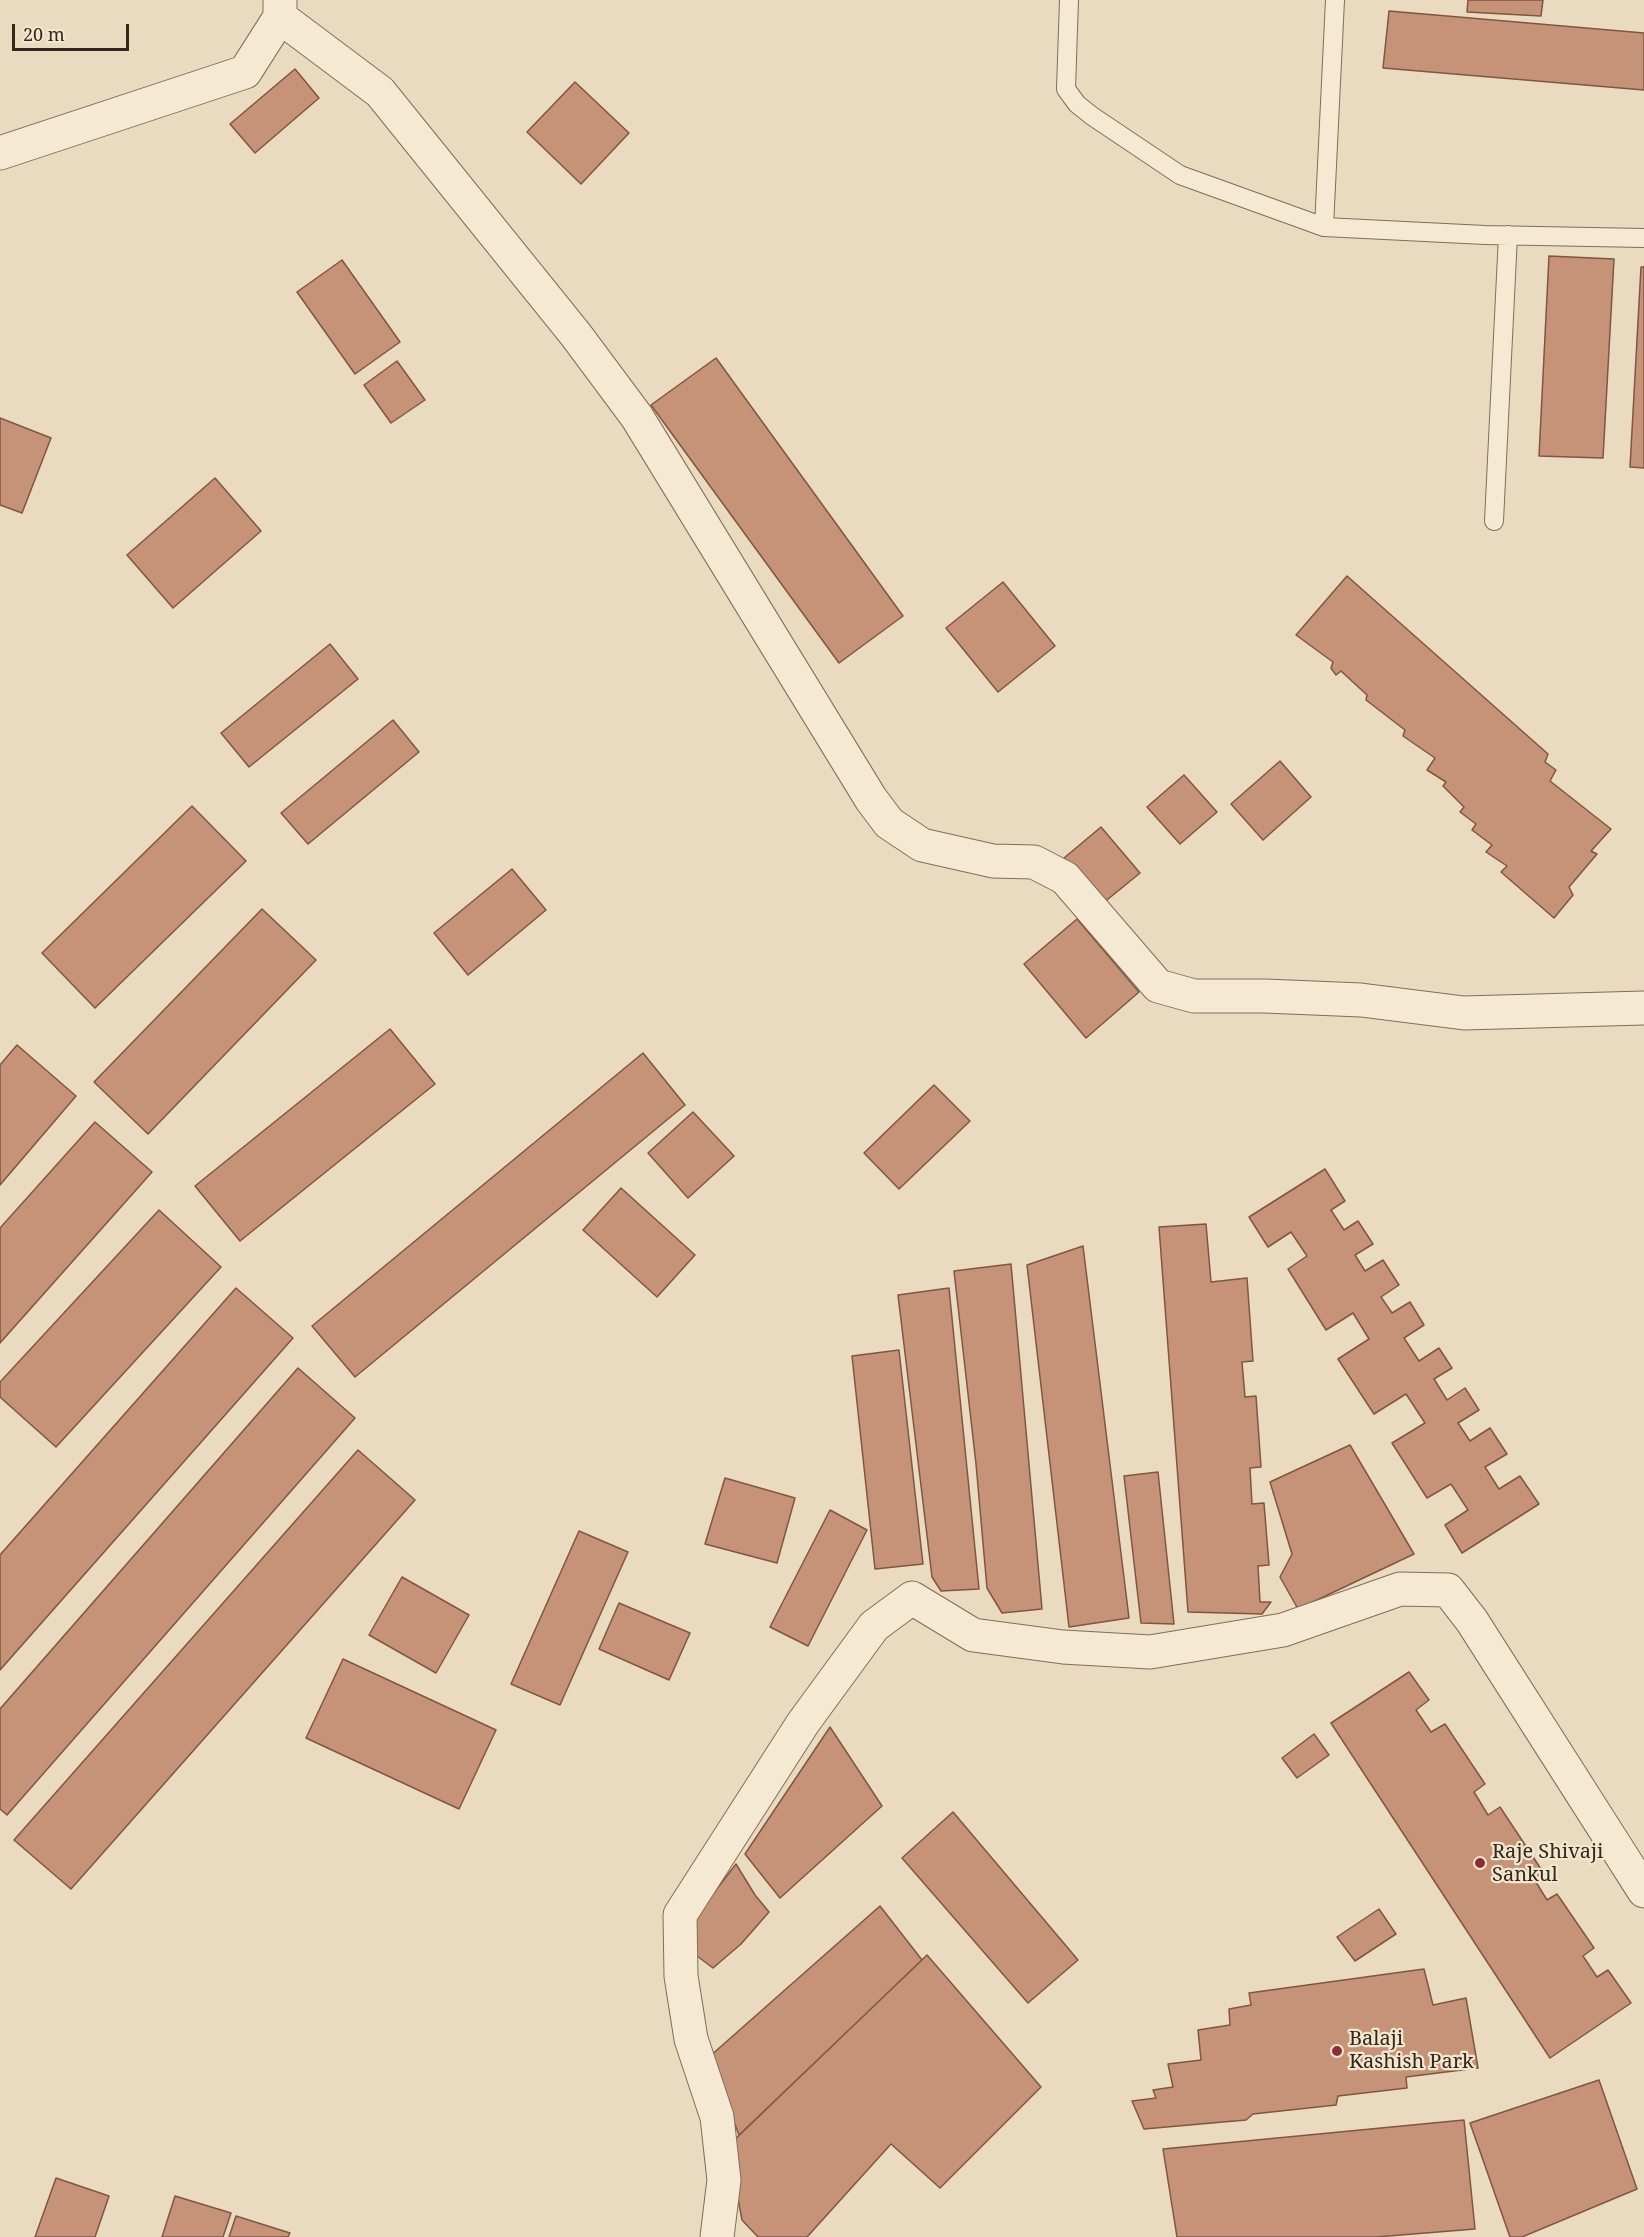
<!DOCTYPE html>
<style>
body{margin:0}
#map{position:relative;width:1644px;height:2237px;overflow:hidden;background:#eadbc0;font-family:"Noto Serif",serif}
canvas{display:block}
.scale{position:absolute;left:12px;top:24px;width:117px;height:27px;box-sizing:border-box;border:3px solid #33261d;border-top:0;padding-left:8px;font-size:18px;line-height:21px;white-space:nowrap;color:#33261d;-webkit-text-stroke:4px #f2e6cf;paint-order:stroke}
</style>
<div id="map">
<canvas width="1644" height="2237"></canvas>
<div class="scale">20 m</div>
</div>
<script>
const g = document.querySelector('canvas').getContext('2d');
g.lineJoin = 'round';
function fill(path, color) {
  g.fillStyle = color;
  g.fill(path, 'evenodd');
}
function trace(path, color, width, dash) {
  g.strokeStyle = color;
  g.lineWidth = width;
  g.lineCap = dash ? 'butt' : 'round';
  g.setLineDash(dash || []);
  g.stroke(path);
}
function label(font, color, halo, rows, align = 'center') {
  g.font = font + ' "Noto Serif",serif';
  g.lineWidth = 4.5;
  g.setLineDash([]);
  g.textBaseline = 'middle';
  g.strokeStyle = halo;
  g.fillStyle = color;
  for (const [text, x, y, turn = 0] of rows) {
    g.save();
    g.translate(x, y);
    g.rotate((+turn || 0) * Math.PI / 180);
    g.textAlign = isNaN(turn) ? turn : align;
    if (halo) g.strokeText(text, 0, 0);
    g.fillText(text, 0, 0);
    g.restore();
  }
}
const building = new Path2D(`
 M1468,0H1543L1541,16L1467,12Z
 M1389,11L1644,33V90L1383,68Z
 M295,69L319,98L255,153L230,124Z
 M575,82L629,133L581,184L527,132Z
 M1549,256L1614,259L1603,458L1539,456Z
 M342,260L400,342L355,374L297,292Z
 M1641,267H1644V468L1630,467Z
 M716,358L903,616L839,663L651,405Z
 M397,361L425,400L391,423L364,385Z
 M0,418L51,438L22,513L0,505Z
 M215,478L261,531L173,608L127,555Z
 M1347,576L1548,754L1545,762L1556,770L1550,781L1611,829L1591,851L1597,854L1569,887L1573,895L1554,918L1501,872L1507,866L1486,852L1492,845L1472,830L1476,824L1460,812L1464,807L1443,786L1446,782L1427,770L1435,758L1403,736L1405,730L1366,700L1367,695L1341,671L1336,675L1331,668L1333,662L1296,635Z
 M1003,582L1055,646L998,692L946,628Z
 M330,644L358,679L249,767L221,733Z
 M393,720L419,752L308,844L281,813Z
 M1280,761L1311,797L1263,840L1231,804Z
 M1184,775L1217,812L1180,844L1147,807Z
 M192,806L246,861L95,1008L42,953Z
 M1101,827L1140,873L1102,904L1064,858Z
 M512,869L546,910L468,975L434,933Z
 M262,909L316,960L148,1134L94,1082Z
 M1077,919L1139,992L1086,1038L1024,964Z
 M390,1029L435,1084L240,1241L195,1186Z
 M17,1045L76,1096L0,1185V1065Z
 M643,1053L685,1105L355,1377L312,1326Z
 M934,1085L970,1121L899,1189L864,1153Z
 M693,1112L734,1156L688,1198L648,1153Z
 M95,1122L152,1172L0,1343V1228Z
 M1325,1169L1345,1201L1331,1210L1344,1230L1358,1221L1373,1244L1355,1255L1365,1271L1383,1260L1399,1285L1381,1297L1392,1313L1410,1302L1424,1325L1404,1338L1419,1361L1439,1348L1452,1368L1434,1379L1447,1400L1465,1388L1479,1410L1458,1423L1470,1441L1490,1428L1507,1454L1485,1467L1499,1489L1520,1476L1539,1504L1462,1553L1445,1525L1468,1510L1451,1484L1427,1498L1392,1443L1425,1423L1406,1394L1374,1414L1338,1359L1369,1339L1353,1313L1326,1330L1288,1269L1307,1256L1291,1232L1268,1247L1249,1217Z
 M621,1188L695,1255L657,1297L583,1230Z
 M159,1210L221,1267L56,1447L0,1397V1382Z
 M1206,1224L1211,1282L1247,1278L1253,1361L1242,1362L1245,1397L1256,1396L1261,1467L1250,1468L1252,1504L1264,1503L1269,1565L1258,1566L1260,1602H1271L1262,1614L1188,1612L1159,1227Z
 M1083,1246L1129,1618L1069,1627L1027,1265Z
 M1011,1264L1042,1609L1002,1613L987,1588L976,1464L954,1271Z
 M236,1288L293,1338L0,1670V1555Z
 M949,1288L979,1589L941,1591L932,1577L898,1295Z
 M899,1350L923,1564L875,1569L852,1356Z
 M298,1368L355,1418L7,1815L0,1809V1709Z
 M1350,1445L1414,1554L1298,1609L1280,1577L1292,1554L1270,1482Z
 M358,1450L415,1500L71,1889L14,1840Z
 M1158,1472L1174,1624L1141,1623L1124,1476Z
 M725,1478L795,1498L777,1563L705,1544Z
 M830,1510L867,1530L808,1646L770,1627Z
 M579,1531L628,1552L560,1705L511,1684Z
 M402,1577L469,1615L436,1673L369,1635Z
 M619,1603L690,1633L669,1680L599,1649Z
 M343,1659L496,1730L459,1809L306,1738Z
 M1409,1672L1429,1700L1416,1710L1431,1732L1445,1724L1485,1784L1474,1792L1488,1815L1500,1807L1543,1872L1534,1879L1547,1900L1557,1894L1594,1948L1583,1956L1597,1977L1608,1970L1631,2003L1550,2058L1331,1723Z
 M830,1727L882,1806L780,1898L745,1854Z
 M1314,1734L1329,1755L1297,1778L1282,1758Z
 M953,1812L1078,1960L1028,2003L902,1858Z
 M736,1864L755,1895L769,1912L741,1944L713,1968L693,1953L692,1921Z
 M880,1906L922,1960L739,2135L709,2057Z
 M1379,1909L1396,1934L1355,1961L1337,1937Z
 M927,1955L1041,2087L940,2188L891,2144L807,2237H758L742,2220L728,2146Z
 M1424,1969L1433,2005L1466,1998L1478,2068L1406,2077L1407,2088L1338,2096L1336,2105L1253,2114L1246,2120L1144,2129L1132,2101L1156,2098L1153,2090L1173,2087L1168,2064L1201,2060L1198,2030L1230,2025L1229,2009L1251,2005L1249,1993Z
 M1599,2080L1637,2189L1522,2237H1510L1470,2123Z
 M1464,2120L1475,2229L1376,2237H1177L1163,2149Z
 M56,2178L109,2196L95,2237H35Z
 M175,2196L231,2213L223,2237H162Z
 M236,2216L290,2233L288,2237H229Z`);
fill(building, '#c69378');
trace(building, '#805541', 1.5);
const service = new Path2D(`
 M1069,0L1066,89L1077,104L1092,116L1180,175L1324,227L1485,235L1644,238
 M1324,227L1335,0
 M1494,521L1508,235`);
const minor = new Path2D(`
 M717,2237L724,2180L717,2117L691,2039L681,1976L680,1915L803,1723L874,1626L912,1598L973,1635L1063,1647L1150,1652L1283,1630L1400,1589L1448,1590L1472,1621L1644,1891`);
const tertiary = new Path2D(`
 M280,17L380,92L576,335L637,417L871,799L889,823L922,845L993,861L1034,862L1065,878L1158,986L1194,996H1265L1361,1000L1464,1013L1644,1008
 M0,153L245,72L280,17V0`);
trace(service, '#826c59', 20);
trace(minor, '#826c59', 35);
trace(tertiary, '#826c59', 35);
trace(service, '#f6e9d3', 18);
trace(minor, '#f6e9d3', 33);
trace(tertiary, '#f6e9d3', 33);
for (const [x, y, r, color] of [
 [1480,1863,6,"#8d2d35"],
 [1337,2051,6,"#8d2d35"]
]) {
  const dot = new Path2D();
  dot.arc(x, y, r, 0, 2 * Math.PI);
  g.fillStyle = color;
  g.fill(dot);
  trace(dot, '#f2e6cf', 2);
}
label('20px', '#33261d', '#f2e6cf', [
 ["Raje Shivaji",1492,1852],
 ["Sankul",1492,1875],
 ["Balaji",1349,2039],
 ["Kashish Park",1349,2062]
], 'left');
</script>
